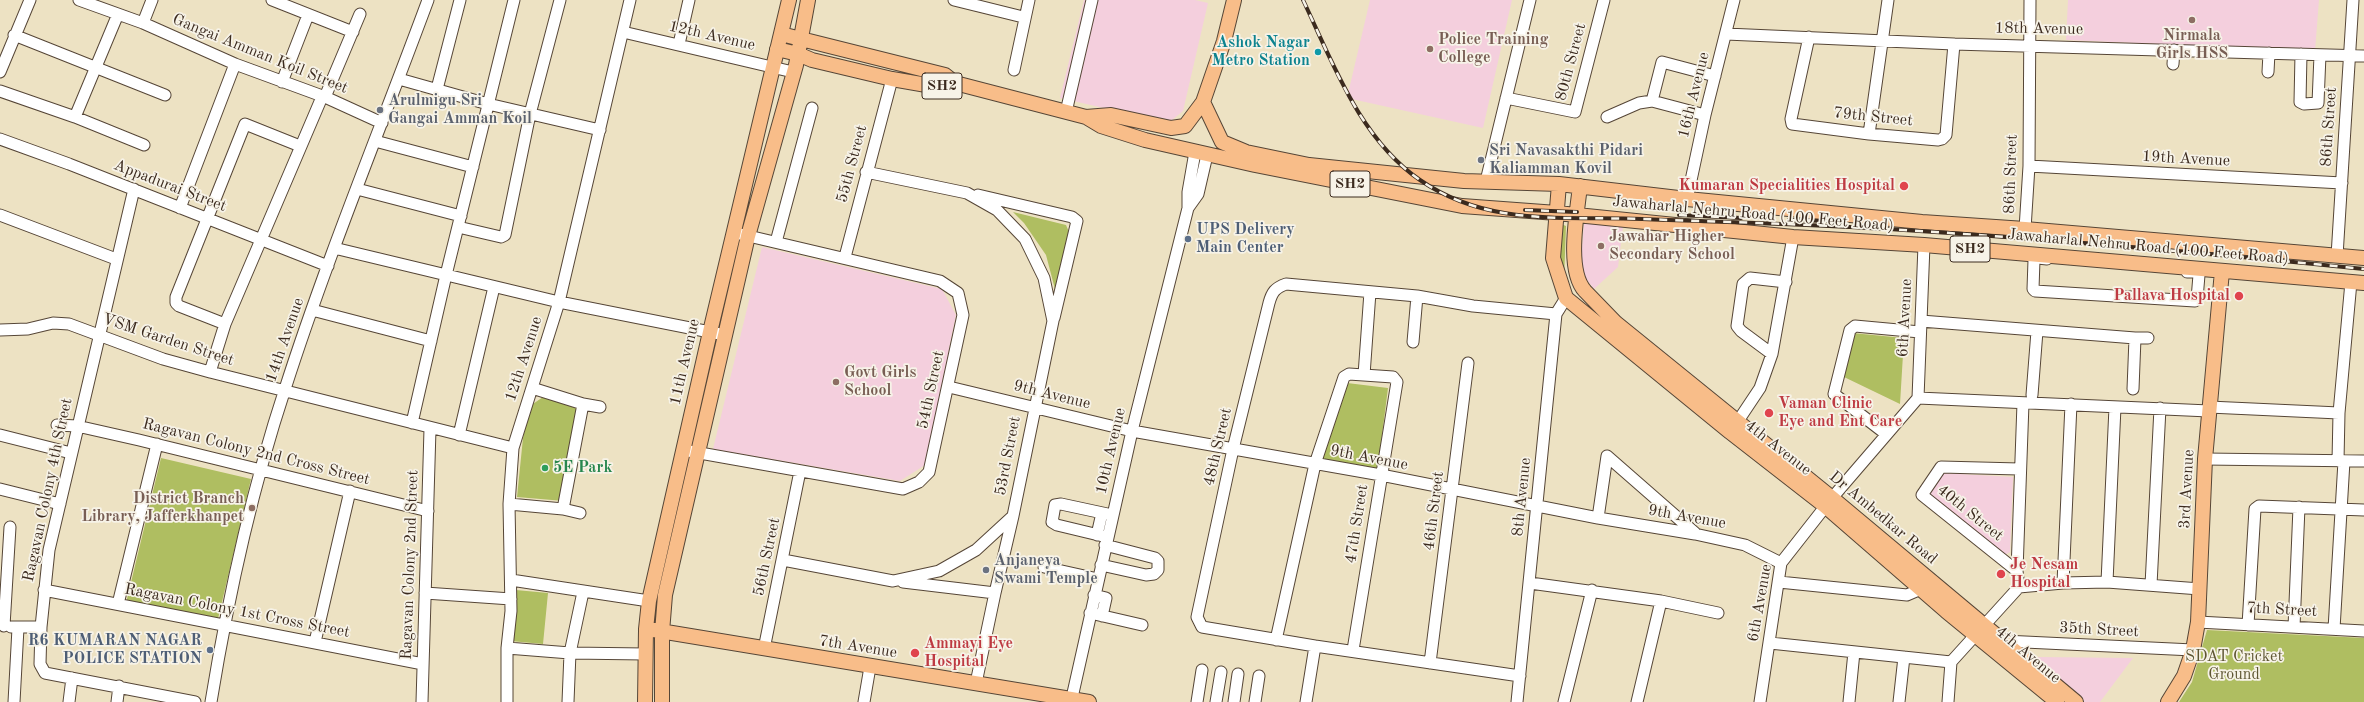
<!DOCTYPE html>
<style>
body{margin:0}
canvas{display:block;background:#ede2c3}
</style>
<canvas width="2364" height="702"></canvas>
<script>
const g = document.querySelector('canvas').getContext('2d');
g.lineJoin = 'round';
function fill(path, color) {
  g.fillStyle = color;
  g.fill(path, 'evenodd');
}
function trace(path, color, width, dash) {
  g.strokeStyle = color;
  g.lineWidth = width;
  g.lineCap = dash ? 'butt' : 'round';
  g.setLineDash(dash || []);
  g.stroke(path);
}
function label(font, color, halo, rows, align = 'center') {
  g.font = font + ' "Old Standard TT",serif';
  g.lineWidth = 3.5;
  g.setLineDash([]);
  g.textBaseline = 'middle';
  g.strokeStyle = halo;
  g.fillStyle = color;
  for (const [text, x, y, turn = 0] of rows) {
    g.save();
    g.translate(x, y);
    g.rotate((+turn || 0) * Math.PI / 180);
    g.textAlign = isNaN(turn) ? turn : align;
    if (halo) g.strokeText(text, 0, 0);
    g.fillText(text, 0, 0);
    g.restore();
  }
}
fill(new Path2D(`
 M1084,0H1195L1208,3L1183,111L1172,120L1161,121L1060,98Z
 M1370,0H1512L1483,128L1347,98Z
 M2068,0H2319L2315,51L2066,40Z
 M1584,223L1623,226L1618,267L1594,289L1580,271Z
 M762,247L942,289L956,315L925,465L900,481L713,449Z
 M1942,473L2013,477L2010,552L2005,555L1926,495Z
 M2036,657L2133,658L2100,702H2083L2033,664Z`), '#f4cfdd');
fill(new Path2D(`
 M1013,212L1066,225L1069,232L1056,293L1046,255L1024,223Z
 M1561,224L1566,226L1564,281L1554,265Z
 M1852,333L1904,338L1900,404L1844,377Z
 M1339,382L1388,388L1377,475L1319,463Z
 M543,397L581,410L564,501L517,497L523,438L530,406Z
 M161,458L251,479L217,623L126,603Z
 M516,590L548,593L543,644L511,641Z
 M2207,630L2364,638V702H2179L2192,682Z`), '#afbe61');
const minor = new Path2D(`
 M79,0L143,23L235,64L325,97L382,123
 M272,0L353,32
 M954,0L1023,17
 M143,23L152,0
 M623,32L793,72
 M1726,34L1954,44L2364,56
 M14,35L165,95
 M1809,37L1791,119L1792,124L1869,134L1938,140L1942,139L1946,135L1954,44
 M679,44L689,0
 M2301,54L2300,102L2304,104L2318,103L2320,55
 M2173,64L2174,50
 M1014,70L1029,0
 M0,72L30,0
 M2268,72L2269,53
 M399,79L488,104L600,130
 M282,82L308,15
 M437,89L460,0
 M0,91L75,117L144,145
 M325,97L360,14
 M1506,98L1575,112L1604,0
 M1066,112L1092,0
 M1705,115L1652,101L1662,62L1715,76
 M75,117L118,14
 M1607,117L1639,103L1652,101
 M1869,134L1888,0
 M0,139L69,164L328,266
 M375,141L473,167
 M2029,166L2342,183
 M1486,181L1530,0
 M134,189L49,550L41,627L40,664L45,673L195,702
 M357,189L461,216
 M978,195L1072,217L1077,221L1054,318
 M1687,199L1705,115L1734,0
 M180,208L235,64
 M1188,208L1198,194L1207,155
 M0,215L116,259
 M458,227L501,237L505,235L530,114L560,0
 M2025,229L2029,166L2030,0
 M776,242L812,108
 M334,248L559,302L725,335
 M2337,256L2353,0
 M845,257L892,79
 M2047,259L2038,258L2034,260L2033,289L2035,291L2195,301L2197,299L2199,275L2198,272H2187
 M312,310L431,341
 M1921,321L2135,338L2133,389
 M225,324L179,306L176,303V297L245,124L300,146
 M0,330L28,329L53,323L69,324L163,359L210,372L513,448
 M2135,338H2148
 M1413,342L1417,296
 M1772,354L1741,331L1737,326L1743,284L1750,278L1786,282
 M210,372L225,324L322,97
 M1364,375L1370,292
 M949,387L1132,431L1381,475L1598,518L1695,534L1745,545L1781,563
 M2032,395L2037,331
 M1918,398L2209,411
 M583,404L600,407
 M2209,407L2339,413
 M1738,421L1760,388L1772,354L1793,237
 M412,423L446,275L514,0
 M57,425L77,426L139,440L428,511
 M1886,434L1834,394L1850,330L1855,326L1920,332
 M0,435L71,453
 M459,435L494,287
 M683,450L903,489L919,482L929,472L963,315L958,293L940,281L740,234
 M2205,459L2364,461
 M2338,461L2339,413L2351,282
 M0,489L60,504
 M509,504L563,509L583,404L532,388
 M563,509L580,513
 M1598,518L1607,456L1695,533
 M1097,535L1102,513
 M1107,537L1057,525L1052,522L1055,505L1061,504L1112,515
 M783,560L893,581L939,571L976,550L1013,516L1053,321L1044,278L1025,239L997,210L967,193L866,172
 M1101,565L1146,575L1154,574L1158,570V561L1155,558L1105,545
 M1044,567L1098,579
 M2017,571L1922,495L1941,467L2019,469
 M511,580L649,601
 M903,582L995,593L1013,516
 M1779,582L1907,595L1921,589
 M2107,582L2115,407
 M1530,583L1661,601L1718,613
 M2063,583L2071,404
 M2151,585L2160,408
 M2019,587L2017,571L2023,403
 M44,590L423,664
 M425,593L511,599
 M1094,595L1106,598L1102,616
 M118,604L157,444
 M1090,613L1142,625
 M2198,622L2364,631
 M2248,625L2255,509L2259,506L2364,510
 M4,626L10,527
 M11,627H41
 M2294,627L2299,507
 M2334,629L2344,461
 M1276,640L1315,464L1344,377L1349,374L1393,377L1397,382L1353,650
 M2004,641L2193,650
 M315,642L350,491
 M1770,643L1951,662
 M507,648L570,653L645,654
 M764,649L800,471
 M1430,663L1468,363
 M1520,676L1315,646L1202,627L1197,617L1233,449L1269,303C1272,292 1275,288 1286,284L1417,296L1473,306L1556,314
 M976,683L995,593
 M14,702L18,628
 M69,702L72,678
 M117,702L119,686
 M211,702C228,598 252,489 285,389C327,258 380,130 428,0
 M422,702L430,429
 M507,702V648L511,611L509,504L513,448L559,302L630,0
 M568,702L570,653L583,592
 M864,702L870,667
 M1071,702L1132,431L1188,208V192L1195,152
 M1197,702L1202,670
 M1216,702L1221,672
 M1234,702L1238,674
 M1255,702L1259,676
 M1306,702L1315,646
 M1517,702L1556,314L1566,298
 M1564,702L1592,590
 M1637,702L1661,601
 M1760,702L1781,563L1832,498L1918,398L1924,245
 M1849,702L1854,652
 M1899,702L1904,657
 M1948,702L1951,662L2019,587L2063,583L2107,582L2200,589`);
const major = new Path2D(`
 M781,34L945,75L955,83
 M777,49L798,54L812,60L892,79L938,87L955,83L1086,117L1111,115L1171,128L1185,126L1203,102L1224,41L1234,0
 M1203,102L1222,142L1246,152L1309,165L1464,181L1559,184L1687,199L1922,222L2025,229L2364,258
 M1086,117L1101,126L1145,140L1255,165L1462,206L1557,213L1793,237L1924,245L2364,283
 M1559,184L1553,258L1566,298L1730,432L1825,506L1946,611L2057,702
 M1580,186C1577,214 1566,270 1585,291L1616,323L1832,498L2076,702
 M654,630L1089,702
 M645,702L646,629L649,601L710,332L789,0
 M662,702V632L665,595L748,236L796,65L808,0
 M2168,702L2184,676L2193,650L2198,622L2205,459L2222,271`);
trace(minor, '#564637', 13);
trace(major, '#564637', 16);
trace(minor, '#fff', 11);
trace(major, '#f8bd89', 14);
const rail = new Path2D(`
 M1303,0C1333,63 1360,139 1420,180C1488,227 1564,216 1642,219C1724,222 1807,224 1889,229C2047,239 2206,253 2364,269
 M1525,210L1577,212
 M1679,215L1741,218
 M1789,220L1831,221`);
trace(rail, '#3b2a1e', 4);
trace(rail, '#f7f3e8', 2.5, [8]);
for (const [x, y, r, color] of [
 [2192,20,4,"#8d6e63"],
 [1430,49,4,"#8d6e63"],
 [1318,52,4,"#0f9aa8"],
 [380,110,4,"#6b7280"],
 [1481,160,4,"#6b7280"],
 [1904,186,5,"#e0444e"],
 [1188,239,4,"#5c6f8a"],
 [1601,246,4,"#8d6e63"],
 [2239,296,5,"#e0444e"],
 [836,382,4,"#8d6e63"],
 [1769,413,5,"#e0444e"],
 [545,468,4,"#2e9e5b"],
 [252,508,4,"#8d6e63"],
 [986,570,4,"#6b7280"],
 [2001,574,5,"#e0444e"],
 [210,650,4,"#5c6f8a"],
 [915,653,5,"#e0444e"]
]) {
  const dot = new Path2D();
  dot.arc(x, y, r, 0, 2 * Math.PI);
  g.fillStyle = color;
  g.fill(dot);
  trace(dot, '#f7f3e8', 1.5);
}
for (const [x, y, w] of [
 [942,86,40],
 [1350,184,40],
 [1970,249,40]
]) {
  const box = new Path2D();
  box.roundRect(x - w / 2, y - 13, w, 26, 3);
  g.fillStyle = '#f7f3e8';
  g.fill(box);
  trace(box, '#3b2a1e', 1);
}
label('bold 15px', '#3b2a1e', null, [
 ["SH2",942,86],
 ["SH2",1350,184],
 ["SH2",1970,249]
]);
label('16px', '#3b2a1e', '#f7f3e8', [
 ["18th Avenue",2039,29,1],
 ["12th Avenue",712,36,13],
 ["Gangai Amman Koil Street",260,54,22],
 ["80th Street",1571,62,-75],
 ["16th Avenue",1694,95,-76],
 ["79th Street",1873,117,6],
 ["86th Street",2329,127,-86],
 ["19th Avenue",2186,159,3],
 ["55th Street",852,164,-75],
 ["86th Street",2011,174,-88],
 ["Appadurai Street",170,186,21],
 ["Jawaharlal Nehru Road (100 Feet Road)",1753,214,5],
 ["Jawaharlal Nehru Road (100 Feet Road)",2148,247,5],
 ["6th Avenue",1905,318,-87],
 ["VSM Garden Street",168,340,18],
 ["14th Avenue",285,340,-71],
 ["12th Avenue",524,359,-72],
 ["11th Avenue",685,362,-77],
 ["54th Street",931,390,-78],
 ["9th Avenue",1052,395,14],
 ["48th Street",1218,447,-77],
 ["4th Avenue",1778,448,38],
 ["10th Avenue",1111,451,-77],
 ["Ragavan Colony 2nd Cross Street",256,452,14],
 ["53rd Street",1008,456,-79],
 ["9th Avenue",1369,458,11],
 ["3rd Avenue",2187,489,-87],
 ["Ragavan Colony 4th Street",48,490,-78],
 ["8th Avenue",1522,497,-84],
 ["46th Street",1434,511,-83],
 ["40th Street",1970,513,39],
 ["9th Avenue",1687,517,10],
 ["Dr Ambedkar Road",1883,518,40],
 ["47th Street",1357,524,-81],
 ["56th Street",767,557,-78],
 ["Ragavan Colony 2nd Street",410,565,-88],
 ["6th Avenue",1760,603,-80],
 ["7th Street",2282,610,3],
 ["Ragavan Colony 1st Cross Street",237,611,11],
 ["35th Street",2099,630,3],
 ["7th Avenue",858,647,9],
 ["4th Avenue",2028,655,40]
]);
label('bold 16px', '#785e54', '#f7f3e8', [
 ["Nirmala",2192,36,"center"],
 ["Girls HSS",2192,54,"center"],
 ["Police Training",1438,40],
 ["College",1438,58],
 ["Jawahar Higher",1609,237],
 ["Secondary School",1609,255],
 ["Govt Girls",844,373],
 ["School",844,391],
 ["District Branch",244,499,"right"],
 ["Library, Jafferkhanpet",244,517,"right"]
], 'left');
label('bold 16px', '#0d838f', '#f7f3e8', [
 ["Ashok Nagar",1310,43],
 ["Metro Station",1310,61]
], 'right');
label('bold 16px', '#5b616d', '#f7f3e8', [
 ["Arulmigu Sri",388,101],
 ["Gangai Amman Koil",388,119],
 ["Sri Navasakthi Pidari",1489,151],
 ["Kaliamman Kovil",1489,169],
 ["Anjaneya",994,561],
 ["Swami Temple",994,579]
], 'left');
label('bold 16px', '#be3a42', '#f7f3e8', [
 ["Kumaran Specialities Hospital",1895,186,"right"],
 ["Pallava Hospital",2230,296,"right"],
 ["Vaman Clinic",1778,404],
 ["Eye and Ent Care",1778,422],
 ["Je Nesam",2010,565],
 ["Hospital",2010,583],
 ["Ammayi Eye",924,644],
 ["Hospital",924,662]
], 'left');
label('bold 16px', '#4e5e75', '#f7f3e8', [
 ["UPS Delivery",1196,230],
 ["Main Center",1196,248],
 ["R6 KUMARAN NAGAR",202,641,"right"],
 ["POLICE STATION",202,659,"right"]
], 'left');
label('bold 16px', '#27864d', '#f7f3e8', [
 ["5E Park",553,468]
], 'left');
label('16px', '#5e5632', '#f7f3e8', [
 ["SDAT Cricket",2234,657],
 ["Ground",2234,675]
]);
</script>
